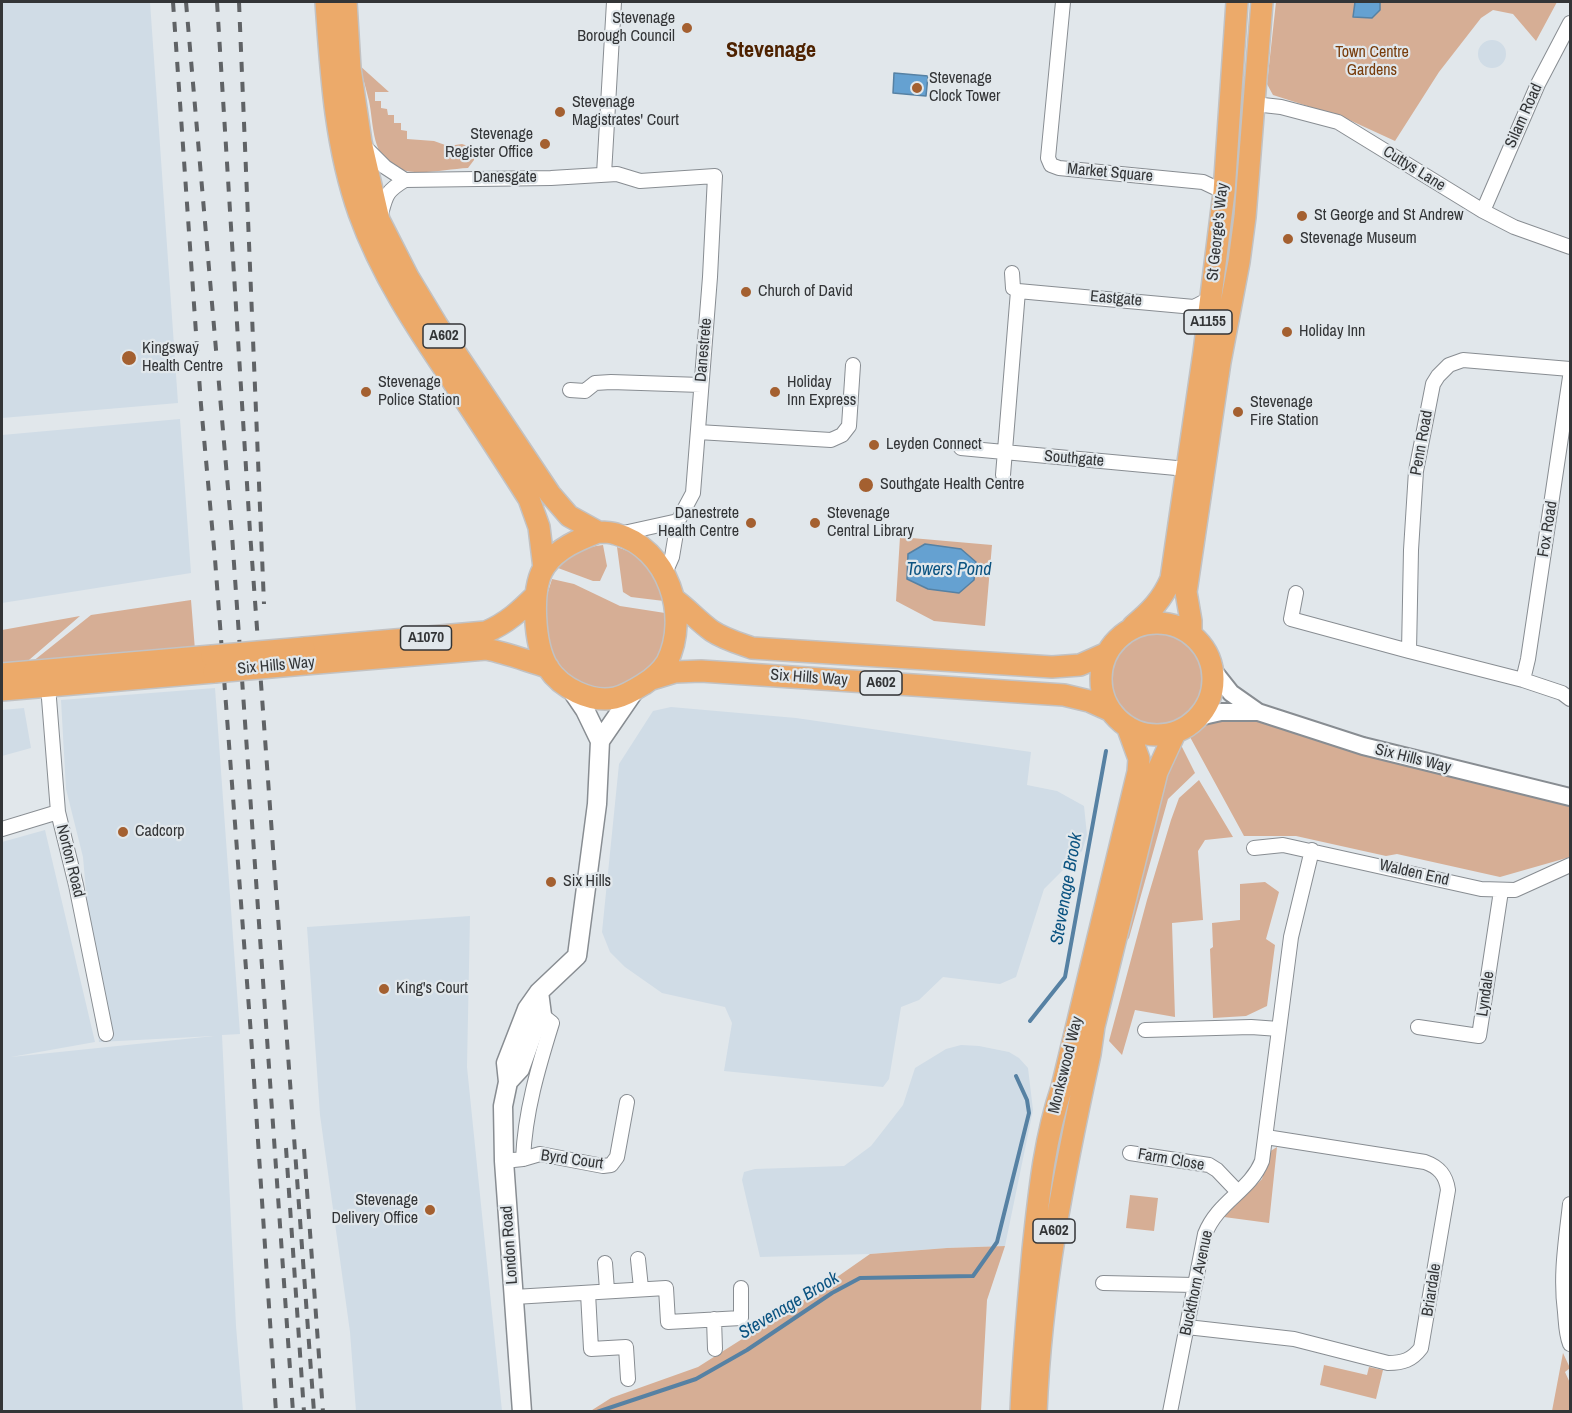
<!DOCTYPE html>
<style>
body{margin:0}
#map{position:relative;width:1572px;height:1413px;overflow:hidden;background:#e1e7eb;font-family:"Archivo Narrow",sans-serif}
canvas{display:block}
.frame{position:absolute;inset:0;border:3px solid #333537;pointer-events:none}
</style>
<div id="map">
<canvas width="1572" height="1413"></canvas>
<div class="frame"></div>
</div>
<script>
const g = document.querySelector('canvas').getContext('2d');
g.lineJoin = 'round';
function fill(path, color) {
  g.fillStyle = color;
  g.fill(path, 'evenodd');
}
function trace(path, color, width, dash) {
  g.strokeStyle = color;
  g.lineWidth = width;
  g.lineCap = dash ? 'butt' : 'round';
  g.setLineDash(dash || []);
  g.stroke(path);
}
function label(font, color, halo, rows, align = 'center') {
  g.font = font + ' "Archivo Narrow",sans-serif';
  g.lineWidth = 4.5;
  g.setLineDash([]);
  g.textBaseline = 'middle';
  g.strokeStyle = halo;
  g.fillStyle = color;
  for (const [text, x, y, turn = 0] of rows) {
    g.save();
    g.translate(x, y);
    g.rotate((+turn || 0) * Math.PI / 180);
    g.textAlign = isNaN(turn) ? turn : align;
    if (halo) g.strokeText(text, 0, 0);
    g.fillText(text, 0, 0);
    g.restore();
  }
}
fill(new Path2D(`
 M2,2H150L178,403L2,418Z
 M1478 54a14 14 0 1 1 28 0a14 14 0 1 1-28 0Z
 M180,419L191,573L2,603V435Z
 M215,688L240,1034L222,1035L236,1326L243,1411L2,1412V842L45,830L95,1042L11,1057L214,1036L99,1042L83,857L66,789L61,700Z
 M671,707L796,718L1031,752L1027,785L1057,791L1084,806L1087,835L1082,851L1044,889L1016,977L1000,984L943,977L919,1000L901,1007L889,1079L883,1087L724,1071L732,1023L725,1007L662,993L625,967L610,952L602,932L619,764L653,711Z
 M24,708L31,748L2,756V710Z
 M470,916L467,1067L502,1411H356L350,1332L320,1115L307,927Z
 M961,1045L979,1046L1009,1052L1019,1058L1028,1068L1033,1110L1005,1246L947,1248L870,1254L760,1257L742,1180L744,1172L755,1169L844,1166L871,1146L903,1105L915,1068L946,1049Z`), '#d0dce6');
fill(new Path2D(`
 M1276,2H1557L1536,41L1513,14L1493,10L1481,18L1439,72L1395,141L1345,118L1273,95L1267,84Z
 M359,65L389,92H375V101H381V108L387,109L388,115H394V123H401V130L407,131V139L434,141L448,146L462,144L468,146L472,149L474,155V160L468,168C447,169 419,176 399,169C371,159 374,124 369,101C366,89 363,77 359,65Z
 M900,537L992,545L985,626L934,621L896,601Z
 M603,545L607,566L600,581H593L558,568C570,553 584,547 603,545Z
 M617,547C645,555 655,575 664,601L631,597L623,592Z
 M552,579L574,584L620,606L665,613L666,624L663,647L658,658L633,685L605,690L588,688L559,670L550,653L543,608Z
 M191,600L195,650L32,662L91,615Z
 M80,616L22,666L2,667V630Z
 M1106 679a48 48 0 1 1 96 0a48 48 0 1 1-96 0Z
 M1227,717L1259,720L1399,764L1570,804V857L1500,877L1397,854L1386,856L1296,836H1244L1190,737L1208,723Z
 M1180,743L1195,773L1168,799L1129,938L1121,947L1159,778Z
 M1199,780L1233,837L1205,840L1198,851L1203,920L1172,923L1175,1017L1135,1010L1122,1055L1109,1041L1147,900L1171,820L1179,798Z
 M1265,882L1279,892L1266,939L1275,945L1267,1006L1246,1016L1213,1018L1210,949L1213,947L1212,923L1240,920V884Z
 M1277,1147L1269,1223L1224,1217L1262,1179L1269,1152Z
 M1130,1195L1158,1198L1154,1231L1126,1228Z
 M1005,1246L987,1300L981,1411L589,1412L611,1398L698,1367L810,1296L870,1254L947,1248Z
 M1563,1353L1570,1368L1565,1372L1570,1383V1411H1552Z
 M1324,1365L1367,1375L1369,1367L1383,1370L1376,1399L1320,1385Z`), '#d6ae95');
const water = new Path2D(`
 M1355,2H1380V10L1372,18L1353,17Z
 M894,73L928,76L926,96L893,93Z
 M925,544L961,549L976,562L974,580L959,593L928,589L907,579L908,554Z`);
fill(water, '#65a1d1');
trace(water, '#5681a3', 1.5);
trace(new Path2D(`
 M1030,1021L1065,977L1106,751
 M597,1412L696,1379L747,1350L832,1293L860,1278L973,1276L997,1242L1029,1113L1027,1100L1016,1076`), '#5681a3', 4);
const minor = new Path2D(`
 M1063,2L1048,158L1051,165L1059,168L1203,182L1224,192
 M1254,104L1281,107L1338,122L1483,211L1514,227L1570,247
 M361,143L385,167L405,180
 M604,174L614,2
 M1483,211L1538,84L1570,23
 M380,218C386,196 385,192 405,180L551,178L617,174L640,181L715,176L710,277L693,493L678,521L672,557L665,573
 M1012,273L1013,288L1018,291
 M1570,369L1463,360L1449,365L1438,376L1433,384L1416,471L1411,550L1409,651L1523,680L1562,693L1570,699
 M570,390L585,391L595,383L611,382L701,385
 M698,432L831,440L842,435L849,426L853,365
 M961,448L1187,469
 M1003,475L1018,291L1194,307L1211,298
 M619,534L678,521
 M1296,593L1291,619L1409,651
 M1523,680L1528,659L1570,377
 M48,686L58,812L76,885L106,1034
 M2,829L58,812
 M1254,848L1283,845L1481,889L1515,890L1570,865
 M1418,1027L1479,1036L1501,891
 M1145,1030L1251,1027L1279,1029
 M1130,1153L1209,1165L1217,1170L1238,1192
 M523,1159C525,1112 538,1068 552,1023L542,1015
 M504,1161L523,1159L540,1154L603,1166L611,1165L617,1157L627,1102
 M1570,1204C1566,1241 1560,1275 1565,1312C1566,1323 1566,1334 1570,1344
 M638,1259L641,1288
 M605,1263L607,1290
 M1103,1283L1194,1285
 M588,1293L591,1349L626,1347L628,1379
 M514,1297L666,1288L668,1322L741,1318V1288
 M714,1319L715,1349
 M1187,1327L1294,1339L1388,1363C1403,1363 1412,1360 1421,1348L1448,1190C1446,1175 1439,1167 1425,1162L1266,1137
 M1170,1412L1205,1234C1218,1201 1250,1191 1262,1161L1291,937L1312,850`);
const tertiary = new Path2D(`
 M1212,669L1231,693L1258,712
 M1199,717L1221,712H1258L1363,746L1570,797`);
const secondary = new Path2D(`
 M600,741L635,690
 M508,1082L520,1069L534,1030L542,1015L539,992
 M522,1412L504,1161L503,1106L508,1082L506,1063L527,1009L539,992L577,956L597,804L600,741L585,710L570,688`);
const primary = new Path2D(`
 M326,2C331,73 335,145 359,213C381,274 416,327 452,380C478,420 504,459 529,499L539,527L544,568
 M346,2L350,68L361,142L379,220L408,277L437,325L550,494L569,516L598,532
 M598,532C604,532 610,532 616,534C668,548 690,616 667,662C662,670 652,679 644,684C636,689 625,696 615,698C591,703 561,688 548,668C534,645 530,588 545,566C558,548 578,540 598,532Z
 M674,599C688,609 698,621 712,631C724,639 738,643 752,648L1052,667L1080,665L1107,653
 M1101 679a56 56 0 1 1 112 0a56 56 0 1 1-112 0Z
 M1133,626C1150,612 1162,600 1171,579L1204,352L1224,192L1237,2
 M1191,634V621L1186,592L1220,362L1239,262L1245,217L1262,2
 M304,648L486,632C507,623 520,611 536,595
 M305,664L486,649C507,653 527,661 548,667
 M2,674L212,656
 M652,679L675,672L701,671L1064,695L1089,701L1109,710
 M2,690L214,672
 M1021,1412C1023,1358 1028,1304 1033,1250C1039,1195 1044,1140 1062,1087L1138,772L1139,759L1127,726
 M1036,1412C1041,1288 1064,1174 1090,1054L1094,1026L1157,772L1175,733`);
trace(minor, '#888d92', 16);
trace(tertiary, '#888d92', 20);
trace(secondary, '#888d92', 21);
trace(primary, '#c2c2c3', 24);
trace(minor, '#fff', 14);
trace(tertiary, '#fff', 16);
trace(secondary, '#fff', 18);
trace(primary, '#ecaa6a', 21);
trace(new Path2D(`
 M173,2L201,405L215,559L251,1035L276,1412
 M186,2L232,535L293,1412
 M217,2L250,532L314,1412
 M239,2L264,604
 M286,1148L304,1412
 M304,1149L323,1412`), '#606366', 4, [10, 10]);
const primaryBridge = new Path2D(`
 M212,656L304,648
 M214,672L305,664`);
trace(primaryBridge, '#c2c2c3', 24, []);
trace(primaryBridge, '#ecaa6a', 21);
for (const [x, y, r, color] of [
 [687,28,6,"#a46030"],
 [917,88,6,"#a46030"],
 [560,112,6,"#a46030"],
 [545,144,6,"#a46030"],
 [1302,216,6,"#a46030"],
 [1288,239,6,"#a46030"],
 [746,292,6,"#a46030"],
 [1287,332,6,"#a46030"],
 [129,358,8,"#a46030"],
 [366,392,6,"#a46030"],
 [775,392,6,"#a46030"],
 [1238,412,6,"#a46030"],
 [874,445,6,"#a46030"],
 [866,485,8,"#a46030"],
 [751,523,6,"#a46030"],
 [815,523,6,"#a46030"],
 [123,832,6,"#a46030"],
 [551,882,6,"#a46030"],
 [384,989,6,"#a46030"],
 [430,1210,6,"#a46030"]
]) {
  const dot = new Path2D();
  dot.arc(x, y, r, 0, 2 * Math.PI);
  g.fillStyle = color;
  g.fill(dot);
  trace(dot, '#e1e7eb', 2);
}
for (const [x, y, w] of [
 [1208,322,48],
 [444,336,42],
 [426,638,51],
 [881,683,42],
 [1054,1231,42]
]) {
  const box = new Path2D();
  box.roundRect(x - w / 2, y - 12, w, 24, 4.5);
  g.fillStyle = '#e1e7eb';
  g.fill(box);
  trace(box, '#333537', 1.5);
}
label('bold 15px', '#333537', null, [
 ["A1155",1208,322],
 ["A602",444,336],
 ["A1070",426,638],
 ["A602",881,683],
 ["A602",1054,1231]
]);
label('16px', '#333537', '#e1e7eb', [
 ["Stevenage",675,19,"right"],
 ["Borough Council",675,37,"right"],
 ["Stevenage",929,79],
 ["Clock Tower",929,97],
 ["Stevenage",572,103],
 ["Magistrates' Court",572,121],
 ["Stevenage",533,135,"right"],
 ["Register Office",533,153,"right"],
 ["St George and St Andrew",1314,216],
 ["Stevenage Museum",1300,239],
 ["Church of David",758,292],
 ["Holiday Inn",1299,332],
 ["Kingsway",142,349],
 ["Health Centre",142,367],
 ["Stevenage",378,383],
 ["Police Station",378,401],
 ["Holiday",787,383],
 ["Inn Express",787,401],
 ["Stevenage",1250,403],
 ["Fire Station",1250,421],
 ["Leyden Connect",886,445],
 ["Southgate Health Centre",880,485],
 ["Danestrete",739,514,"right"],
 ["Health Centre",739,532,"right"],
 ["Stevenage",827,514],
 ["Central Library",827,532],
 ["Cadcorp",135,832],
 ["Six Hills",563,882],
 ["King's Court",396,989],
 ["Stevenage",418,1201,"right"],
 ["Delivery Office",418,1219,"right"]
], 'left');
label('16px', '#773c0b', '#e1e7eb', [
 ["Town Centre",1372,53],
 ["Gardens",1372,71]
]);
label('16px', '#333537', '#e1e7eb', [
 ["Silam Road",1524,116,-66],
 ["Cuttys Lane",1414,169,32],
 ["Market Square",1110,173,5],
 ["Danesgate",505,178],
 ["St George's Way",1218,232,-84],
 ["Eastgate",1116,299,5],
 ["Danestrete",704,350,-85],
 ["Penn Road",1422,443,-80],
 ["Southgate",1074,459,5],
 ["Fox Road",1548,529,-81],
 ["Six Hills Way",276,666,-5],
 ["Six Hills Way",809,678,4],
 ["Six Hills Way",1413,759,14],
 ["Norton Road",70,861,76],
 ["Walden End",1414,873,13],
 ["Lyndale",1486,994,-82],
 ["Monkswood Way",1066,1065,-76],
 ["Byrd Court",572,1160,8],
 ["Farm Close",1171,1160,10],
 ["London Road",510,1245,-94],
 ["Buckthorn Avenue",1197,1283,-78],
 ["Briardale",1432,1290,-81]
]);
label('italic 18px', '#0b5381', '#e1e7eb', [
 ["Towers Pond",949,570],
 ["Stevenage Brook",1067,889,-80],
 ["Stevenage Brook",789,1306,-31]
]);
label('bold 22px', '#4e2200', '#e1e7eb', [
 ["Stevenage",771,51]
]);
</script>
